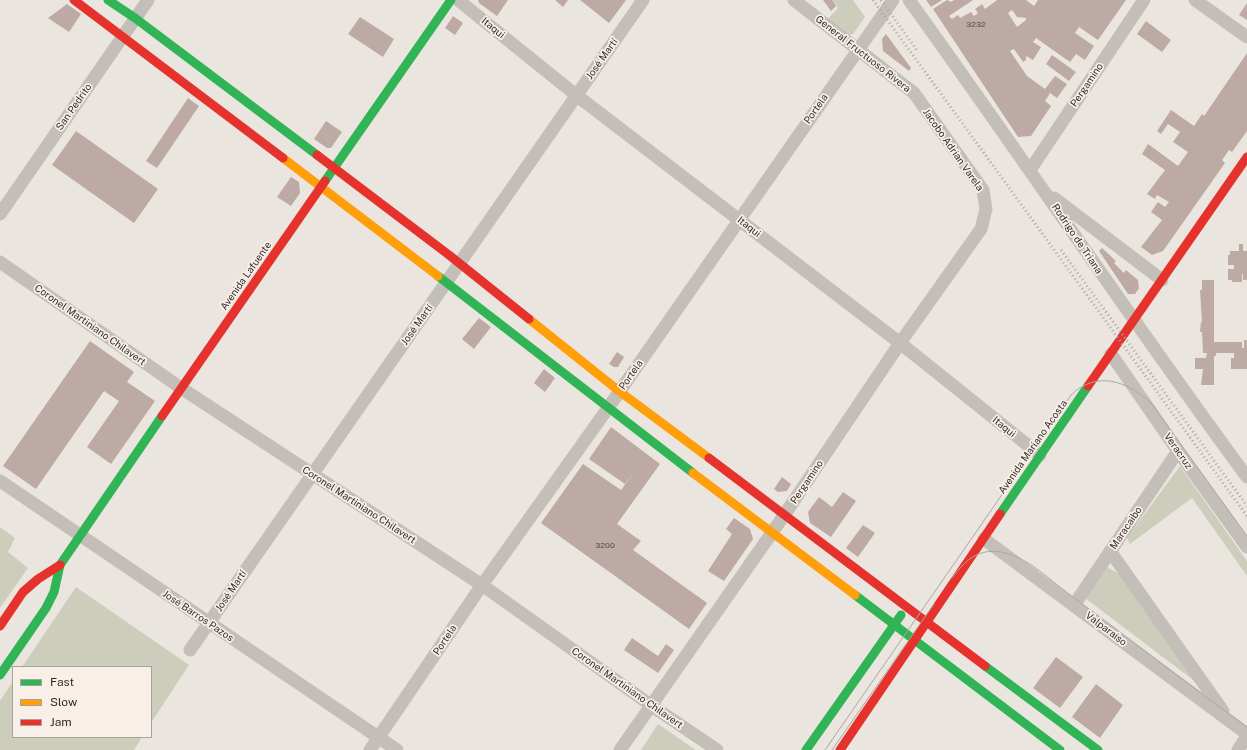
<!DOCTYPE html>
<meta charset="utf-8">
<style>
body{margin:0}
#map{position:relative;width:1247px;height:750px;overflow:hidden;background:#ebe5e0;font-family:"Public Sans",sans-serif}
canvas{display:block}
.legend{position:absolute;left:12px;top:666px;width:140px;height:72px;box-sizing:border-box;background:#f7efe8;border:1px solid #a9a19b;margin:0;padding:5px 7px;list-style:none;font-size:12px;color:#342b28}
.legend li{display:flex;align-items:center;gap:8px;height:20px}
.legend b{width:20px;border:1px solid #a9a19b}
</style>
<div id="map">
<canvas width="1247" height="750"></canvas>
<ul class="legend">
<li><b style="height:5px;background:#30b455"></b>Fast</li>
<li><b style="height:5px;background:#ff9f0a"></b>Slow</li>
<li><b style="height:5px;background:#e5322d"></b>Jam</li>
</ul>
</div>
<script>
const g = document.querySelector('canvas').getContext('2d');
g.lineJoin = 'round';
function fill(path, color) {
  g.fillStyle = color;
  g.fill(path, 'evenodd');
}
function trace(path, color, width, dash) {
  g.strokeStyle = color;
  g.lineWidth = width;
  g.lineCap = dash ? 'butt' : 'round';
  g.setLineDash(dash || []);
  g.stroke(path);
}
function label(font, color, halo, rows, align = 'center') {
  g.font = font + ' "Public Sans",sans-serif';
  g.lineWidth = 3.5;
  g.setLineDash([]);
  g.textBaseline = 'middle';
  g.strokeStyle = halo;
  g.fillStyle = color;
  for (const [text, x, y, turn = 0] of rows) {
    g.save();
    g.translate(x, y);
    g.rotate((+turn || 0) * Math.PI / 180);
    g.textAlign = isNaN(turn) ? turn : align;
    if (halo) g.strokeText(text, 0, 0);
    g.fillText(text, 0, 0);
    g.restore();
  }
}
fill(new Path2D(`
 M832,0H853L865,17L853,34L849,35L827,20L838,8Z
 M1180,466L1247,561V576L1192,498L1130,544L1127,538Z
 M0,527L15,538L8,552L28,568L0,608Z
 M1107,567L1119,574L1201,686L1085,598Z
 M76,587L189,665L151,723V667H22Z
 M13,681V737H142L134,750H0V701Z
 M658,724L696,750H641Z`), '#cccebb');
fill(new Path2D(`
 M478,0H508L497,16L479,3Z
 M555,0H568L563,7Z
 M580,0H626L609,23Z
 M823,0H832L836,6L831,11Z
 M926,0H942L931,7Z
 M947,0L951,2L954,0H973L949,16L952,19L958,15L960,18L971,12L974,16L978,13L975,9L982,4L985,9L997,0H1026L1034,6L1038,0H1126L1098,40L1079,27L1075,33L1094,46L1085,60L1076,54L1070,62L1036,38L1033,42L1041,47L1033,60L1026,56V60L1023,62L1014,49L1010,51L1027,76L1045,89L1055,76L1067,84L1057,98L1050,93L1045,101L1051,106L1031,136L1018,137L933,9ZM1012,10L1017,17L1026,18V20L1017,27L1008,13Z
 M1247,3V20L1239,15Z
 M67,4L81,14L69,32L48,18Z
 M453,16L463,23L455,35L445,28Z
 M360,17L394,39L383,57L348,34Z
 M1146,21L1171,40L1162,52L1137,34Z
 M886,34L911,68L909,71L883,51L882,39Z
 M1247,53V131L1232,152L1229,150L1222,160L1225,163L1163,251L1152,255L1141,247L1162,220L1151,212L1158,202L1165,207L1169,202L1157,195L1155,199L1147,194L1165,170L1142,154L1148,144L1178,166L1188,152L1173,142L1180,132L1168,124L1161,134L1157,131L1171,110L1194,126L1202,114L1204,116Z
 M1052,55L1076,72L1069,81L1046,64Z
 M188,98L199,106L157,168L146,161Z
 M326,121L342,132L331,148H327L314,139Z
 M76,131L158,189L134,223L52,165Z
 M291,177L299,182L300,193L291,206L277,197Z
 M1239,244H1243V251H1247V280H1243V274H1242V282H1232V280H1228V269H1234V265H1228V255H1230V251H1239Z
 M1102,248L1116,261L1114,263L1124,273L1126,270L1138,280L1139,288L1135,294H1128L1099,251Z
 M1202,280H1214V342H1242V348H1244V340H1247V369H1231V358H1234V353H1216V356H1214V385H1201L1203,369H1195V358H1206L1207,353H1203L1202,332H1200L1201,322H1202L1200,290H1202Z
 M479,318L491,327L474,349L462,339Z
 M90,341L134,372L127,382L155,401L111,464L87,447L119,401L104,391L36,489L3,466Z
 M617,352L624,357L618,367H614L609,364Z
 M544,369L555,378L545,392L534,383Z
 M611,427L660,464L617,524L641,541L633,550L707,603L689,629L541,523L583,464L621,490L638,467L625,484L589,459Z
 M782,477L791,484L787,491L778,492L774,489Z
 M843,492L856,501L831,537L810,523L808,512L819,497L832,507Z
 M734,518L750,529L753,539L724,581L708,571L732,534L726,529Z
 M863,525L875,533L858,557L846,548Z
 M632,638L658,656L666,644L674,650L658,673L624,650Z
 M1056,657L1083,677L1060,708L1033,688Z
 M1096,684L1123,705L1100,738L1072,717Z`), '#bdaaa4');
trace(new Path2D(`
 M458,0L576,95L900,343L1040,455
 M909,0C1023,158 1131,320 1247,477
 M1195,0L1247,37
 M1030,170L1144,0
 M1054,198L1162,280
 M0,214L148,0
 M0,262L181,388L482,585L652,706L717,750
 M1111,354L1178,451L1247,547
 M0,481L397,750
 M984,539L1247,734
 M1110,551L1223,711
 M1074,605L1178,451
 M190,650L643,0
 M370,750L482,585L608,408L893,0
 M620,750L785,514L900,343L981,229L986,209L983,190L914,93L794,0
 M1238,750L1247,736`), '#c4beb9', 13);
trace(new Path2D(`
 M108,0L135,18L317,155
 M325,181L451,0
 M438,276L693,473
 M1000,514L1088,386
 M855,595L1060,750
 M985,666L1098,750
 M0,675L46,608L54,592L60,565L162,416
 M806,750L901,615`), '#30b455', 9);
trace(new Path2D(`
 M283,158L438,276
 M529,319L619,391L709,458
 M693,473L855,595`), '#ff9f0a', 9);
trace(new Path2D(`
 M74,0L283,158
 M317,155L449,255L529,319
 M1088,386L1247,157
 M162,416L325,181
 M709,458L985,666
 M0,626L23,592L38,579L60,565
 M840,750L1000,514`), '#e5322d', 9);
trace(new Path2D(`
 M952,578C967,558 980,547 1006,553C1029,559 1050,580 1069,594C1129,638 1187,684 1247,727
 M825,750L1071,395C1097,370 1127,381 1151,403L1247,536
 M832,750L934,604`), '#aca7a3', 1);
trace(new Path2D(`
 M873,0L1247,516
 M881,0L918,52
 M1061,250L1247,506`), '#aca7a3', 3, [1, 3]);
label('8px', '#564b47', null, [
 ["3232",976,25],
 ["3200",605,546]
]);
label('10px', '#342b28', '#f7efe8', [
 ["Itaqui",493,28,39],
 ["General Fructuoso Rivera",863,54,38],
 ["José Martí",602,59,-55],
 ["Pergamino",1087,85,-56],
 ["San Pedrito",74,107,-55],
 ["Portela",816,109,-55],
 ["Jacobo Adrian Varela",953,150,55],
 ["Itaqui",749,227,38],
 ["Rodrigo de Triana",1077,239,56],
 ["Avenida Lafuente",246,276,-55],
 ["Coronel Martiniano Chilavert",90,325,35],
 ["José Martí",417,325,-55],
 ["Portela",631,375,-55],
 ["Itaqui",1004,427,39],
 ["Avenida Mariano Acosta",1033,447,-55],
 ["Veracruz",1178,451,55],
 ["Pergamino",807,482,-56],
 ["Coronel Martiniano Chilavert",359,505,33],
 ["Maracaibo",1126,528,-56],
 ["José Martí",231,591,-56],
 ["José Barros Pazos",198,616,34],
 ["Valparaíso",1106,629,37],
 ["Portela",445,640,-56],
 ["Coronel Martiniano Chilavert",627,688,35]
]);
</script>
